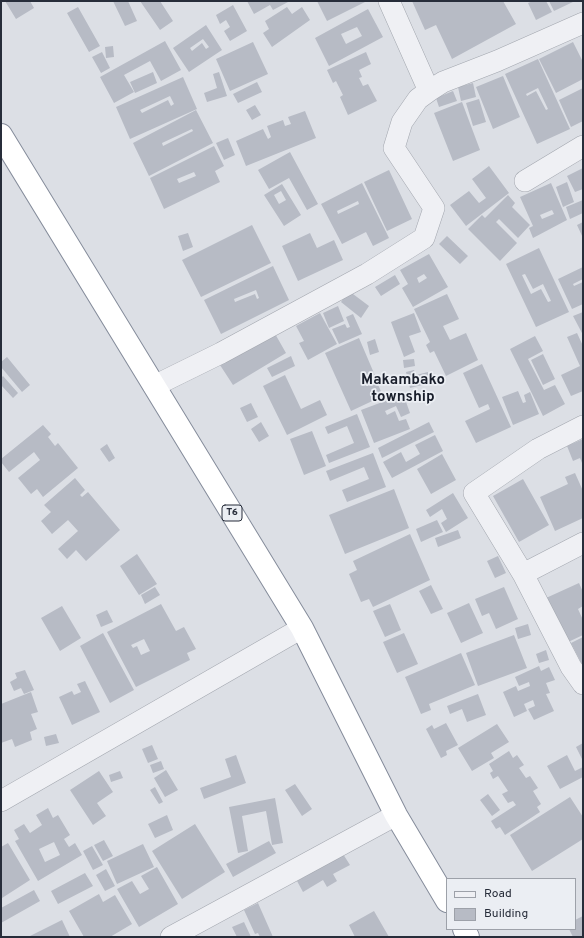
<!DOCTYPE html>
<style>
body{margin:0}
#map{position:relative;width:584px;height:938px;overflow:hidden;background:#dcdfe5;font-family:Overpass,sans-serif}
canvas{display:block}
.frame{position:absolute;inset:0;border:2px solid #272d3a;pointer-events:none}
.legend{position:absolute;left:446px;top:878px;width:130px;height:52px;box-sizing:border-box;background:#ebeef3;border:1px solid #9da1a9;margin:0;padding:5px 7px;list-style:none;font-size:12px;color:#272d3a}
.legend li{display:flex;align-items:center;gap:8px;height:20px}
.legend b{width:20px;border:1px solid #9da1a9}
</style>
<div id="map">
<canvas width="584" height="938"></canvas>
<div class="frame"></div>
<ul class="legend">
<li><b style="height:5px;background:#eff0f4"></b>Road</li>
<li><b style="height:11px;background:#b7bbc5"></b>Building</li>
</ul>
</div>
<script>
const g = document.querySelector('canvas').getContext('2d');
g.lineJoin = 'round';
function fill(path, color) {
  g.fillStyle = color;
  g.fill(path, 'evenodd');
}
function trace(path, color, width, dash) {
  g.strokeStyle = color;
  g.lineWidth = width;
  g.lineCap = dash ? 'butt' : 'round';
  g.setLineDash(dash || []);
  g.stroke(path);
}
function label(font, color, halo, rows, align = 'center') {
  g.font = font + ' Overpass,sans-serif';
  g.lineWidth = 3.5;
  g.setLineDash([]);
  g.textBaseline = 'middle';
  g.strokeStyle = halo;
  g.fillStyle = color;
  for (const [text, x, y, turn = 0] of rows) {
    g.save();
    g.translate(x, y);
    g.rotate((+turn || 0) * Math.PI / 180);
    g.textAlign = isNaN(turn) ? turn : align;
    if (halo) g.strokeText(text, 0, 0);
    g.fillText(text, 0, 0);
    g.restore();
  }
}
fill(new Path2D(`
 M5,1H30L34,8L16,19Z
 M113,1H128L137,21L125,26Z
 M140,1H160L173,21L160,30Z
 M247,1H287L288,2L273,10L270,5L254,14Z
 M317,1H367L327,21Z
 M412,1H503L516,24L452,59L436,25L425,30Z
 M533,1H546L552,12L536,20L528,3Z
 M549,1H575L554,11Z
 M233,5L247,31L230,41L224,31L230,27L226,20L220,24L216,15Z
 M78,7L100,46L89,52L67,13Z
 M287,7L292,14L302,7L310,20L272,47L263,33L269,29L265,21Z
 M368,9L383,37L329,66L315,38ZM357,27L362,36L346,44L341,34Z
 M206,25L222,50L189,72L173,48ZM203,39L209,47L206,49L202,43L192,51L190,48Z
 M165,41L181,70L161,81L150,61L124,75L134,92L114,103L100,77Z
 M253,42L268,74L230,91L216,59Z
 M573,42L583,62V79L556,93L539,59Z
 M113,46L114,57L106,58L105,47Z
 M102,52L110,68L101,73L92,57Z
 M366,52L371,64L359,70L362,77L359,78L363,86L368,84L377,101L348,115L340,97L343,95L336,81L333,83L327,70Z
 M538,59L570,129L537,144L505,74ZM538,88L548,109L546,110L536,91L527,96L526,94Z
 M153,72L157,83L135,93L130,82Z
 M219,72L227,96L207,102L204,93L217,88L213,74Z
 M503,76L520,117L493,129L476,87Z
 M183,77L197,109L130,139L116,107ZM170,96L174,104L171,106L168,100L142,113L140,110Z
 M257,82L262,92L238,103L233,94Z
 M473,83L476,97L461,101L458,87Z
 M583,88V121L571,127L559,100Z
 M453,91L457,101L439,107L436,98Z
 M479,99L486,122L473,126L466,103Z
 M462,102L480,150L453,161L434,113Z
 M255,105L261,115L252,120L246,110Z
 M196,110L213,143L149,176L133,143ZM192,129L193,131L163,146L162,143Z
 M305,111L316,138L246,166L236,141L263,129L268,139L271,137L267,126L283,120L285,126L291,124L288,117Z
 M228,138L235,155L224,160L216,143Z
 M214,146L224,166L215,171L220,182L164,209L150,178ZM194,172L196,176L179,183L177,179Z
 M290,152L318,204L307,210L289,178L269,189L258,170Z
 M489,166L509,193L466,226L450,205L469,191L479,203L486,198L472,179Z
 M583,168V189L575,192L567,176Z
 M389,170L412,219L387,231L364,182Z
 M567,182L574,202L563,207L556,187Z
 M362,183L389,238L373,246L366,232L342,244L321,204ZM358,201L359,204L338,214L337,211Z
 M551,183L567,220L533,238L529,228L533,226L520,197ZM552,210L554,214L542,219L540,215Z
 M282,184L301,215L284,226L264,195ZM281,191L286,200L279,204L274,195Z
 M508,195L515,203L512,207L530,225L518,238L499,219L496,222L517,243L500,261L468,229L482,215L485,218Z
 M583,200V213L570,219L566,207Z
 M583,222V238L577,225Z
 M252,225L271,263L201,297L182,260Z
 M188,233L193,247L183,251L178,236Z
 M310,233L317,248L334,240L343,260L298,281L282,246Z
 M447,236L468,256L460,264L439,244Z
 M539,248L569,312L536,327L506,264ZM525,274L533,289L543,284L551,301L548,302L541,289L531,294L522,275Z
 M429,254L448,287L413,307L402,288L408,284L400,270ZM424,274L427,278L419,283L417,278Z
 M273,266L289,300L221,334L204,300ZM256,290L259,298L257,299L255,294L235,302L234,299Z
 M583,267V279L573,284L574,286L583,282V304L572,309L558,279Z
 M395,275L400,284L381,296L375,287Z
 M349,291L369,306L361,318L341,302Z
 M447,294L459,319L443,326L450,340L466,333L478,360L446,376L434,351L430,353L426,345L430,342L414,309Z
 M338,306L344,321L329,328L323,313Z
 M583,312V335L573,316Z
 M320,313L337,344L308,360L299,343L304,341L296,326Z
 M414,313L421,332L409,336L415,352L404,357L391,322Z
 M353,314L362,334L339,344L332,329L345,324L347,328L350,327L346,317Z
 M274,332L286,353L233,385L220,365Z
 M577,333L583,346V391L571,396L561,375L580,366L567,337Z
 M535,336L543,351L528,359L544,390L555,385L565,404L543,416L510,349Z
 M359,338L376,378L362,384V386L376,380L383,396L351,411L325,353Z
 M375,339L379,352L370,355L367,342Z
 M543,354L555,379L543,385L531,360Z
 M291,356L295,366L272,377L267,368Z
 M7,357L30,385L22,392L1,367V362Z
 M414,359L415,366L404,368L403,360Z
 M482,364L511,427L476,443L465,421L490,409L488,404L479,408L463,373Z
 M414,370L416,375L428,372L430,383L410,388L406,372Z
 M285,375L301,409L320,400L327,415L287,435L263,386Z
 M3,376L18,393L13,398L1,385V378Z
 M518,391L523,403L526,402L524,395L530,392L539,414L513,425L502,397Z
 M401,395L403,400L405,399L410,413L401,417L396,406L385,411L387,415L395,411L399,421L406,419L410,429L374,443L361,410Z
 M251,403L258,417L247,422L240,408Z
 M357,414L370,447L329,463L326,455L354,443L347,426L328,434L325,427Z
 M261,422L269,436L259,442L251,429Z
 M429,422L434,432L382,458L378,448Z
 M43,425L51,434L48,437L55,446L58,443L78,468L43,497L37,489L31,494L18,478L40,460L34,452L9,472L1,462V459Z
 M312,431L326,466L304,475L290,439Z
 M435,435L443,451L392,478L383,462L401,452L406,462L420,454L415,445Z
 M583,439V463H582L580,458L573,461L567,446Z
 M107,444L115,458L109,462L100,449Z
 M373,453L386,487L347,502L342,490L369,479L364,467L330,481L326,471Z
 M442,454L456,480L431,494L417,469Z
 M575,473L583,491V518L555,531L540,497L568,484L565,477Z
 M75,478L85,490L80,495L82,497L88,492L120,530L86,561L76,550L67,559L58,549L78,531L68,520L52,534L41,521L51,512L44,505Z
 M523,479L549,525L519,542L493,496Z
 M394,489L409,528L345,554L329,515Z
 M453,493L468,518L446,532L441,523L447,519L442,509L430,517L426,510Z
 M437,520L443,532L421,542L416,529Z
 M458,530L461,538L438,547L435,538Z
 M410,534L430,580L373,607L369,599L361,602L349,574L357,570L353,561Z
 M137,554L157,584L139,595L120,566Z
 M498,556L506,573L495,578L487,561Z
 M579,583L583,592V606L578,609L583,620V635L566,643L546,598Z
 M431,585L443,609L431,614L419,591Z
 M155,587L160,595L145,604L141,595Z
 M504,587L518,619L496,629L489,613L482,616L475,599Z
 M469,603L483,633L461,643L447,613Z
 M161,604L176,631L184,627L196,649L187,653L190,660L136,687L107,632ZM144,639L150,651L141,655L137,646L133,648L131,645Z
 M390,604L401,630L385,637L373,611Z
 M62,606L81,638L60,651L41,618Z
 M107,610L113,622L101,627L96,615Z
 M528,624L531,635L518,639L515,628Z
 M103,633L134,690L110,703L80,646Z
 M404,633L418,664L397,673L383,642Z
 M514,635L527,668L478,686L466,653Z
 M583,637V666L571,643Z
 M546,650L549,660L539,663L536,654Z
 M461,653L475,685L429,704L431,710L421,714L405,677Z
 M539,666L541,671L549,667L555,680L546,683L550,693L546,694L554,711L534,720L528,709L535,706L533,700L524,704L527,711L514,717L503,692L516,686L518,691L530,686L529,682L519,686L515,677Z
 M25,670L34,690L24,694L21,688L14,691L10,682L17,678L15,673Z
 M85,681L100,712L72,725L59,697L72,691L74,695L81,692L77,684Z
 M31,692L38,712L31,714L37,729L30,732L32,740L15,747L12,739L1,743V704Z
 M478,694L486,715L467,722L462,709L450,714L447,706Z
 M446,723L458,745L446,751L447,755L441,758L426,729L432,725L434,729Z
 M497,724L509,742L491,753L494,758L472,771L458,748Z
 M56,734L59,743L46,746L44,737Z
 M583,743V761L576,747Z
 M152,745L158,759L148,763L142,749Z
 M509,751L513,758L517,755L524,765L519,768L526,778L530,776L538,788L533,791L541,804L537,807L540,812L505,835L500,827L496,829L491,821L516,805L513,801L508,803L502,794L508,791L498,776L493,779L490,773L493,771L489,764Z
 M236,755L246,783L204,799L200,788L231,777L225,759Z
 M567,755L575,771L583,767V777L560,789L547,766Z
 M161,761L164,769L153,773L150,765Z
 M166,770L178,790L165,797L154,778Z
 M99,771L113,792L97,803L106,816L93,825L70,790Z
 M120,771L123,778L111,782L109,775Z
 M295,784L312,809L302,816L285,790Z
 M155,787L163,802L159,804L150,790Z
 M488,794L500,810L492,816L480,800Z
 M570,797L583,817V839L532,871L510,835Z
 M275,798L283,843L272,845L266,811L242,816L248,851L238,853L229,807Z
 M48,808L53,818L58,815L70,835L64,839L69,847L75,843L82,855L38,881L15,841L19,839L14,830L24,824L30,833L42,825L36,815ZM54,842L60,855L45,862L39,849Z
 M167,815L173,830L155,838L148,824Z
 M195,824L225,872L182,899L152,851Z
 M104,840L113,856L103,861L94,845Z
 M269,841L276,853L233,877L226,864Z
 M8,843L30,880L2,898L1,847Z
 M143,844L154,867L117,884L107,861Z
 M92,846L103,865L93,870L83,851Z
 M343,854L350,865L333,874L337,881L327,887L323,880L303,892L297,881Z
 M157,867L178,904L139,927L117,889L132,881L140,894L149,889L141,876Z
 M106,869L115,886L105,891L96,875Z
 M85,873L93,886L58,904L51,891Z
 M34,890L40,901L1,923V908Z
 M99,894L103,902L115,895L132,924L110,937H84L69,911Z
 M258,903L273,937H260L258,933L255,934L244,910Z
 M374,911L389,937H355L349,925Z
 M583,916V937H573L569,929H575V920Z
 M62,920L70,937H28Z
 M244,922L251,937H237L232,927Z`), '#b7bbc5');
const minor = new Path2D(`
 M389,1L429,91
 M525,181L583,146
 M154,386L221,353L367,274L424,238L434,208L394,148L402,122L418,99L429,91L443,82L497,61L583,23
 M583,543L523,574L571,667L583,684
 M523,574L474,493L538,449L583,426
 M1,801L302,628
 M171,937L396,815`);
const highway = new Path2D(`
 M1,135L302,628L396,815L447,901
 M464,929L468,937`);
trace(minor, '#a2a6ae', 22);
trace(highway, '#858c9b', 24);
trace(minor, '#eff0f4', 21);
trace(highway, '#fff', 22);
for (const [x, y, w] of [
 [232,513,20]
]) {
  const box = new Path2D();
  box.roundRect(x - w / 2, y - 8, w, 16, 3);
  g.fillStyle = '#ebeef3';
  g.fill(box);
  trace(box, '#272d3a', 1);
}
label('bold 10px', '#272d3a', null, [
 ["T6",232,513]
]);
label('bold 15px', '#191e2b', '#ebeef3', [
 ["Makambako",403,381],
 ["township",403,398]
]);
</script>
